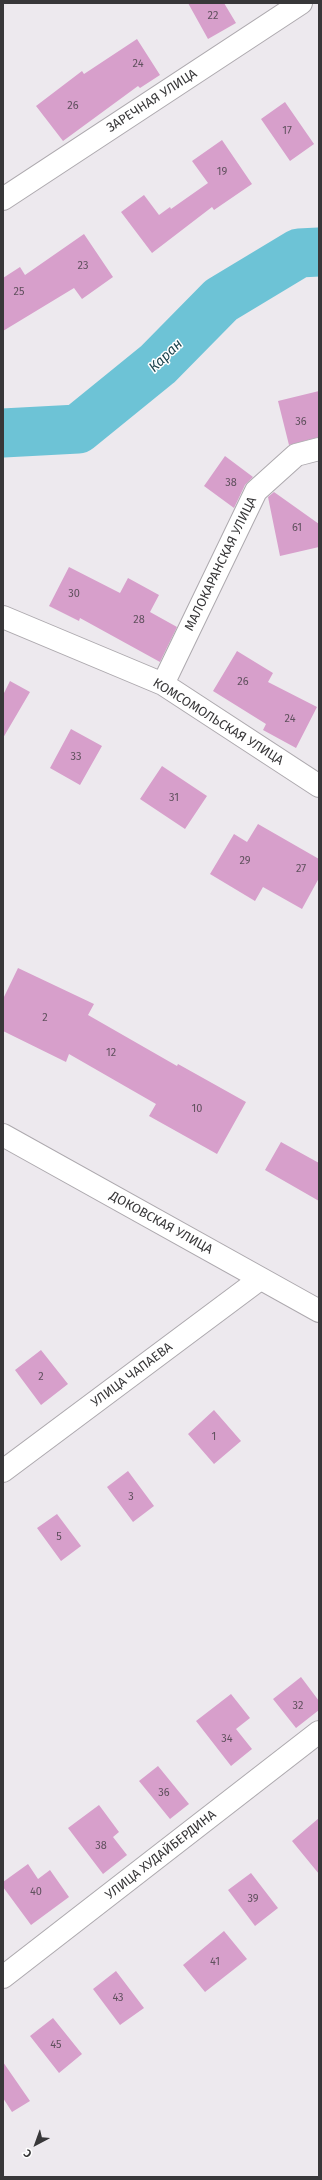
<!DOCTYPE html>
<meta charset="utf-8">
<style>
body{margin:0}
#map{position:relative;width:322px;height:2180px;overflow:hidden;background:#ede9ee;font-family:"Fira Sans",sans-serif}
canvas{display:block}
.frame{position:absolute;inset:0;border:4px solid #383739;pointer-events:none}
.north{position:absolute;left:16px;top:2124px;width:40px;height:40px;-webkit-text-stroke:3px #fff;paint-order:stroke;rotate:221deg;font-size:11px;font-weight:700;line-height:16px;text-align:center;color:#383739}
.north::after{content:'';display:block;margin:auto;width:14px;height:18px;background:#383739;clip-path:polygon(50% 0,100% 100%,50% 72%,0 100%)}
</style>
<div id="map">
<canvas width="322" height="2180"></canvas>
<div class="frame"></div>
<div class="north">С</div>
</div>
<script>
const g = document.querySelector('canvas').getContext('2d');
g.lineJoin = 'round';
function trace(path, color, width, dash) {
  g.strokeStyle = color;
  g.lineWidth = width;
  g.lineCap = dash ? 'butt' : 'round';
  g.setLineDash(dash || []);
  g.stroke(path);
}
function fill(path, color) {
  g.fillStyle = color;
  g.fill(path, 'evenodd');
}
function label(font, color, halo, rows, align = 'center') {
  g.font = font + ' "Fira Sans",sans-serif';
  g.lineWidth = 3;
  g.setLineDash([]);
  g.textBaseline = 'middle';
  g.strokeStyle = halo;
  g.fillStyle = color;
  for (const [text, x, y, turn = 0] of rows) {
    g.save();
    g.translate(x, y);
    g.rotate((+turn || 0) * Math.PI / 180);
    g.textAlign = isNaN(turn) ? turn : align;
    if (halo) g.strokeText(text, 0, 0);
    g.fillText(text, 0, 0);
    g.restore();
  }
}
trace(new Path2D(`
 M3,433L78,429L158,364L221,300L299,253L319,252`), '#6dc3d6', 49);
fill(new Path2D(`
 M188,3H224L236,23L208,39Z
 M137,39L160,75L140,88L138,86L63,141L36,106L82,71L84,74Z
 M285,102L314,144L290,161L261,119Z
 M222,140L252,184L214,210L212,207L152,253L121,212L144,195L159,215L170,207L171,209L208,183L192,161Z
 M84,234L113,277L82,299L74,288L3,331V278L20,267L25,275Z
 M319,391V437L289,445L278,401Z
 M225,456L253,477L245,485L234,508L204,486Z
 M274,492L319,524V547L280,556L268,497Z
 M69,567L120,593L128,578L159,595L150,612L177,627L160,662L80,618L79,621L49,606Z
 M237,651L273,673L268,682L317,707L296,748L263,730L266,724L213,691Z
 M10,681L30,692L3,738V695Z
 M71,729L102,746L80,785L50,768Z
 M162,766L207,796L185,829L140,799Z
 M258,824L319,859V878L302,909L263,887L255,901L210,874L234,834L247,842Z
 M18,968L94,1004L88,1015L177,1066L178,1064L246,1102L217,1154L149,1116L156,1104L69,1054L66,1062L3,1031V999Z
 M281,1142L319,1163V1201L265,1170Z
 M41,1350L68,1384L41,1405L15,1370Z
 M214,1410L241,1441L214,1464L188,1434Z
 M128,1471L154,1506L133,1522L107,1487Z
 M57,1514L81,1546L61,1561L37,1528Z
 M301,1677L319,1701V1710L296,1728L273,1699Z
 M231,1694L250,1718L236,1729L252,1749L231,1766L196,1721Z
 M158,1766L189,1804L170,1819L139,1781Z
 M99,1805L119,1832L113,1837L127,1855L103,1874L68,1828Z
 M319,1818V1874L292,1841Z
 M28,1864L38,1879L50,1870L69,1897L31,1925L3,1887V1882Z
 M251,1873L278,1908L255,1926L228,1890Z
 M224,1931L247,1959L205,1992L183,1965Z
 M116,1971L144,2008L120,2025L93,1989Z
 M53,2018L82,2054L59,2073L30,2036Z
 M3,2062L30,2101L12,2112L3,2098Z`), '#d79fcb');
const street = new Path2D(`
 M3,199L301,3
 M3,617L163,684L319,786
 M163,684L256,491L296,455L319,449
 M3,1471L260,1279
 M3,1977L319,1732`);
const secondary = new Path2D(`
 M3,1135L319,1311`);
trace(street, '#ada9ae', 24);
trace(secondary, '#ada9ae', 24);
trace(street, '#fff', 22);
trace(secondary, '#fff', 22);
label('11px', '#60515e', null, [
 ["22",213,16],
 ["24",138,64],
 ["26",73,106],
 ["17",287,131],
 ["19",222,172],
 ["23",83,266],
 ["25",19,292],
 ["36",301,422],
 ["38",231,483],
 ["61",297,528],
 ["30",74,594],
 ["28",139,620],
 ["26",243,682],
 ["24",290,719],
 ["33",76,757],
 ["31",174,798],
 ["29",245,861],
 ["27",301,869],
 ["2",45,1018],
 ["12",111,1053],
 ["10",197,1109],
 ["2",41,1377],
 ["1",214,1437],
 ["3",131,1497],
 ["5",59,1537],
 ["32",298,1706],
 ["34",227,1739],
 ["36",164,1793],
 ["38",101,1846],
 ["40",36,1892],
 ["39",253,1899],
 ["41",215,1962],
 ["43",118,1998],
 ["45",56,2045]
]);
label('13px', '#383739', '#fff', [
 ["ЗАРЕЧНАЯ УЛИЦА",152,101,-33],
 ["МАЛОКАРАНСКАЯ УЛИЦА",221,564,-64],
 ["КОМСОМОЛЬСКАЯ УЛИЦА",218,722,32],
 ["ДОКОВСКАЯ УЛИЦА",161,1223,29],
 ["УЛИЦА ЧАПАЕВА",132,1375,-37],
 ["УЛИЦА ХУДАЙБЕРДИНА",161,1855,-38]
]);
label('italic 14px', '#1e464f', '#fff', [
 ["Каран",166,356,-44]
]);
</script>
